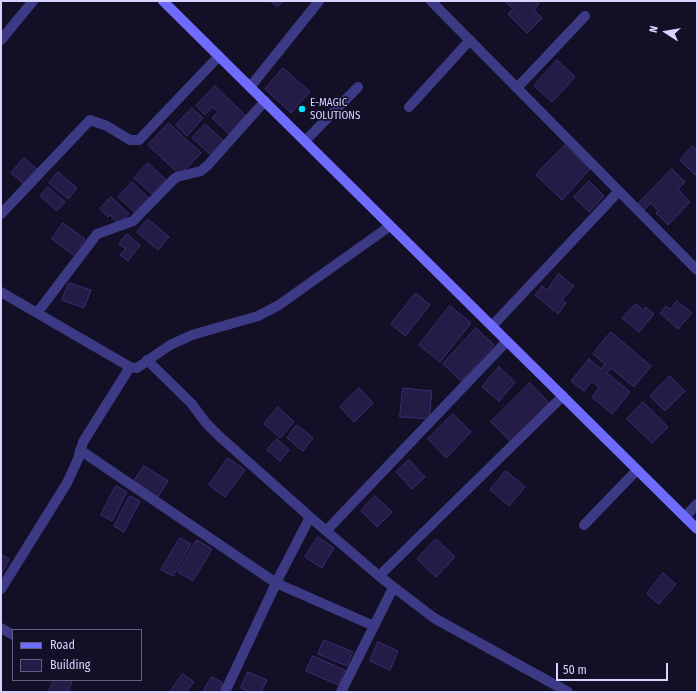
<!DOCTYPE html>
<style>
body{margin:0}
#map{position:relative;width:698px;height:693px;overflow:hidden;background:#130f26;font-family:"Fira Sans Condensed",sans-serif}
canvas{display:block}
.frame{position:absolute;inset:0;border:2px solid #d9d4ff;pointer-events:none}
.legend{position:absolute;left:12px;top:629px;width:130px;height:52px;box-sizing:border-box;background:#130f26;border:1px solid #625e7d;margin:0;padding:5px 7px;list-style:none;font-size:12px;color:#d9d4ff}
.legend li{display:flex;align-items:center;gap:8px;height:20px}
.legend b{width:20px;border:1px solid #625e7d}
.north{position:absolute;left:646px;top:12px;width:40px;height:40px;-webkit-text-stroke:3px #130f26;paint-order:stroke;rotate:282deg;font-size:11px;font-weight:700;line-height:16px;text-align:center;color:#d9d4ff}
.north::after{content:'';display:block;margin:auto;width:14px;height:18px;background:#d9d4ff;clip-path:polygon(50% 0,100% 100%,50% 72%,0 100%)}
.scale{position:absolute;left:556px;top:663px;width:112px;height:18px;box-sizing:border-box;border:2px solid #d9d4ff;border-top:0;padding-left:5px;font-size:12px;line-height:14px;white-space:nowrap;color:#d9d4ff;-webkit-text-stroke:3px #130f26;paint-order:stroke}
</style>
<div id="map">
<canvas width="698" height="693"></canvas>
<div class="frame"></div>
<ul class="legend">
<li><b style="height:5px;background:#6f6bff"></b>Road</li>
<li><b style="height:11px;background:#241b47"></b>Building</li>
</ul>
<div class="north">N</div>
<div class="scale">50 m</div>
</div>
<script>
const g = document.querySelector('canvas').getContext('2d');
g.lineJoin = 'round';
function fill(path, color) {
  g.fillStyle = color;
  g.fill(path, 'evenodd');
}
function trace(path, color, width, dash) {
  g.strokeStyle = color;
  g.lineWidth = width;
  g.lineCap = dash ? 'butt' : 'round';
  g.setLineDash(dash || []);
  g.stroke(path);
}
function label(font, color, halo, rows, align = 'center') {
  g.font = font + ' "Fira Sans Condensed",sans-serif';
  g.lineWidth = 3.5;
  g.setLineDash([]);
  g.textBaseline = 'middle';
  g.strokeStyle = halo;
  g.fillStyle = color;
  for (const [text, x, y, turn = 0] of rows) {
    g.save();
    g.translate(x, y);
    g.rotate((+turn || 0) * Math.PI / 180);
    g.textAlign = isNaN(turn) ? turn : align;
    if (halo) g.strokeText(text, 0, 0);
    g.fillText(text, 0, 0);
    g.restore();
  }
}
const building = new Path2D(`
 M271,1H283L277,7Z
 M505,1H536L539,4L534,10L542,18L527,33L508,14L513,9Z
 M557,60L575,77L552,102L534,86Z
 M283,68L310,92L291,113L265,89Z
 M215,86L246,116L229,134L212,118L218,112L212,107L205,115L196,106Z
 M192,108L203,118L187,136L176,125Z
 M169,123L201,153L180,175L148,145Z
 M205,124L224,141L211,155L192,138Z
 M565,145L590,169L562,200L536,175Z
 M693,146L697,150V173L695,175L680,160Z
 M24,158L37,169L24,184L11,173Z
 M148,163L168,182L154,196L134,178Z
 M672,169L685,182L678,189L690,202L668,225L656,213L658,211L651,203L644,210L638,204Z
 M58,172L77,188L68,199L49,183Z
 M589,181L604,196L589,212L574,197Z
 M132,182L151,200L137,214L118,197Z
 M48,187L65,202L57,211L40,196Z
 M111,197L129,214L119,224L110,215L108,217L100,209Z
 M148,219L169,237L158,250L137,232Z
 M63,223L85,239L73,255L52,239Z
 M127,234L140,245L128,261L120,255L126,249L119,244Z
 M559,274L574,286L562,300L566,303L558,314L535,295L542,286L547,290Z
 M69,283L91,290L84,308L62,300Z
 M416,293L430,305L405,336L391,324Z
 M677,301L692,313L678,329L660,313L666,306L670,309Z
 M636,304L643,310L646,307L654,314L639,332L622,318Z
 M450,306L471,323L440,362L419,345Z
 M476,328L494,345L461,381L443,364Z
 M611,332L651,366L634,387L611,368L607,373L630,392L612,414L592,397L599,388L592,381L584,391L571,381L589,359L601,369L605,364L593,354Z
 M499,367L515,382L499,401L482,387Z
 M670,376L685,391L665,411L650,396Z
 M530,383L549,403L511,442L491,422Z
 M359,388L373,403L354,422L340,407Z
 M403,388L432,391L429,419L400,417Z
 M643,402L668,427L652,443L627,419Z
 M278,407L294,422L280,438L264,424Z
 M453,414L471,432L446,458L428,439Z
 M297,425L313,438L303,451L287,438Z
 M277,439L289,450L280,461L267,450Z
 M228,458L245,470L225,497L209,485Z
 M409,460L425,477L412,489L396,472Z
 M144,466L168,481L158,497L134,481Z
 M506,471L525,487L509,506L490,490Z
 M116,486L127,492L112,521L101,515Z
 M130,496L140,501L124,532L114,526Z
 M375,496L392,512L377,527L361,511Z
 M318,537L334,548L322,568L305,557Z
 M180,538L191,544L173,576L161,570Z
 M436,539L455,557L436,577L417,559Z
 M197,540L212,549L193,581L178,572Z
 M1,554L9,559L1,575Z
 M663,573L676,584L659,604L647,594Z
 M324,640L353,652L347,666L318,654Z
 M378,642L398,651L390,670L370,661Z
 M313,656L345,670L338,685L306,671Z
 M248,672L267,680L261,692H251L241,688Z
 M183,674L194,682L186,692H170Z
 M212,677L223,683L220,692H208L204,690Z
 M54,680L72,681L68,692H49Z`);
fill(building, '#241b47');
trace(building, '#3b2d73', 1);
trace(new Path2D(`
 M431,1L697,270
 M1,40L33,1
 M250,87L319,1
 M517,88L585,16
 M409,107L470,40
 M305,141L358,87
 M1,214L90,120L107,126L130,140H139L219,56
 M1,292L130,367L137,368L170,345L192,335L258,316L279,305L390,226
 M37,313L97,234L133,221L174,179L177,177L201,171L208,165L265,101
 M492,326L619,191
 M147,360L191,403L206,423L219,436L310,517L379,576L434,618L568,692
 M80,450L276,583L374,626
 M685,517L697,504
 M584,525L637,470
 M326,531L507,341
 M379,576L563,396
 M1,589L67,483L78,459L83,442L130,367
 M1,628L13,635
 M225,692L279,577L310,517
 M341,692L393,588`), '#3d3a85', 10);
trace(new Path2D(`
 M163,1L697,529`), '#6f6bff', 10);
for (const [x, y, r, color] of [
 [302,109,4,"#00e5ff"]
]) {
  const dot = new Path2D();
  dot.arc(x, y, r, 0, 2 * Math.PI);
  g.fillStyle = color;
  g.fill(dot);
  trace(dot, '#130f26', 1.5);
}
label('11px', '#d9d4ff', '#130f26', [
 ["E-MAGIC",310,103],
 ["SOLUTIONS",310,116]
], 'left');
</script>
